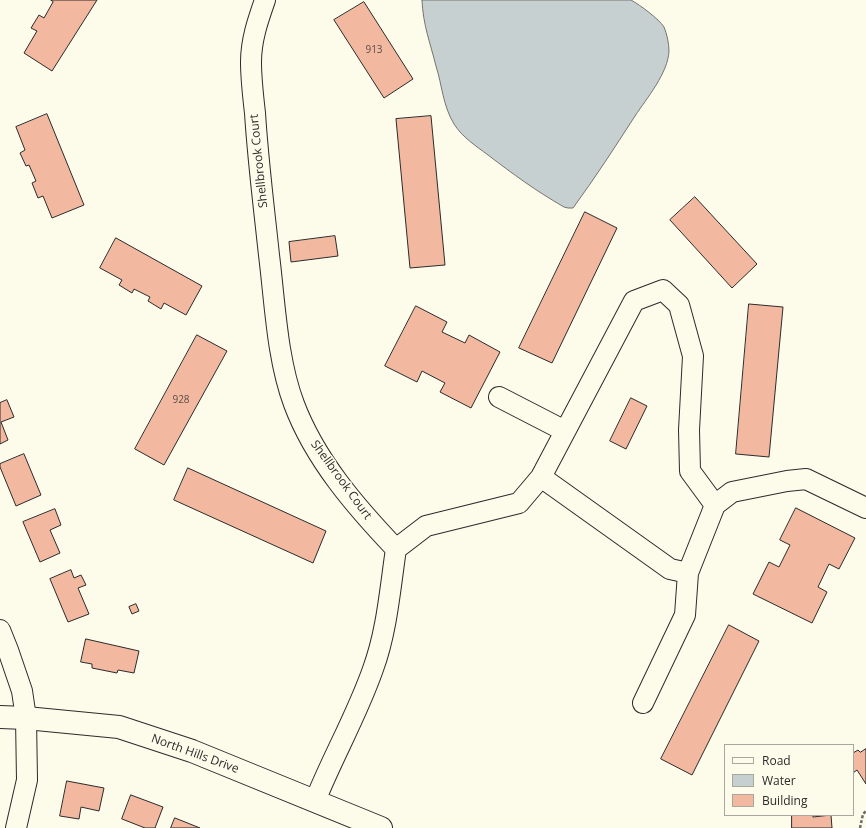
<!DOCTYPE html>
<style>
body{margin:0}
#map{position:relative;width:866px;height:828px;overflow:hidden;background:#fdfbea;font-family:"Open Sans",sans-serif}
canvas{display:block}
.legend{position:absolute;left:724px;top:744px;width:130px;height:72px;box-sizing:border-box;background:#fdfbea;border:1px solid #a9a89e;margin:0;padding:5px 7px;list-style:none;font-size:12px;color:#2b2b2b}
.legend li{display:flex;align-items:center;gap:8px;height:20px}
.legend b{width:20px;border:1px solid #a9a89e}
</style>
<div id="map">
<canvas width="866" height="828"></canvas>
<ul class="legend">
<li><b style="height:5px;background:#fdfbea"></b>Road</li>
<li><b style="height:11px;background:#c7d0d0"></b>Water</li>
<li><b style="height:11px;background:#f2b8a0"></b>Building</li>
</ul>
</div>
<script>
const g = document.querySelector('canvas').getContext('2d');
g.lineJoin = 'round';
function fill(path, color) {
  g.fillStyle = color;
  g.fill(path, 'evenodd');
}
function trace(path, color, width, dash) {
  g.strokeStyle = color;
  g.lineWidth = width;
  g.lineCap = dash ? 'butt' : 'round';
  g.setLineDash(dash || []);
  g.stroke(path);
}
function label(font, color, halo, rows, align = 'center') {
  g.font = font + ' "Open Sans",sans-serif';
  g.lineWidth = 3;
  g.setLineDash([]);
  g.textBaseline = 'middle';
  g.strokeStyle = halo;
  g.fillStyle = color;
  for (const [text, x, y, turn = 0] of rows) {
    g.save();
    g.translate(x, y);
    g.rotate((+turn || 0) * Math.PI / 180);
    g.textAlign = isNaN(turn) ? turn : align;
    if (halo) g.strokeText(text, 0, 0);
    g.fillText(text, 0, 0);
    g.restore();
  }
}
const water = new Path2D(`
 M422,0H631C640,5 659,19 664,27C667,34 669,44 669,51C668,73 647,98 635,116C615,147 595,178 573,208H568L564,207C536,191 513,174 488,155C476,146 462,137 454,124C443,106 442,85 436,66C430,42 423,25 422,0Z`);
fill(water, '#c7d0d0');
trace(water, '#74746e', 1);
const building = new Path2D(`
 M51,0H97L52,71L24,53L37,31L31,28L39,15L44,18L53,2Z
 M364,2L413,79L384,98L334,20Z
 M47,114L84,205L52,218L43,196L38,198L32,183L36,181L29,165L26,166L20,153L25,150L16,127Z
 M431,116L445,265L410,268L396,119Z
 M695,197L757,264L732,288L670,220Z
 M585,212L617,228L552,363L519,348Z
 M335,236L338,256L291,262L289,242Z
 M116,238L202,286L186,315L164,303L161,309L148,301L150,297L134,289L132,293L119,285L122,280L100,268Z
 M749,304L783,307L769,457L736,454Z
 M416,306L447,322L442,332L465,343L469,335L500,352L471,408L440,392L445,383L422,371L417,382L385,366Z
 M197,335L227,351L164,465L135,449Z
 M631,398L647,406L626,449L610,441Z
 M7,400L14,417L1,422L8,440L0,444V403Z
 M24,454L41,495L16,506L0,467V464Z
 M188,468L326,531L313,563L174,500Z
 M796,508L855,538L839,569L829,564L818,587L827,592L812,623L753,594L769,562L779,567L790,545L780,540Z
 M55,509L61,525L50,530L60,553L40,562L23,522Z
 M71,570L74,578L81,575L86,585L78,588L89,614L68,622L50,579Z
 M136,604L139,611L132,614L129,607Z
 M729,625L759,641L692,775L661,759Z
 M86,639L139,651L134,673L118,670L117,673L92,668V664L81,662Z
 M866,749V784L857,770L853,773V753L858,750L860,752Z
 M67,781L104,788L99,811L81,807L79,819L60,816Z
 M131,795L163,807L155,828H145L122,819Z
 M792,815H813V817L831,815L832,828H792Z
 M175,818L200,828H171Z`);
fill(building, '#f2b8a0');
trace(building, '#2b2b2b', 1);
const minor = new Path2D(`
 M265,0C258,20 251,40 251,62C251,79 253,96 255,113C258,161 264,208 269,255C275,303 277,359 294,404C315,460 356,507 396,549
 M499,397L565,431
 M715,505L732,492L787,481L806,479L866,508
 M396,549L426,526L519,503L541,477L634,301L663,290L679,305L693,356L689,430L690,471L715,505L688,573L670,569L541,477
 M0,630L8,650L22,691L26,718L27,780L16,828
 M643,703L685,615L688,573
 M315,801C333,756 357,715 373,669C387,631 390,589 396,549`);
const major = new Path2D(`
 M0,717L26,718L119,727L192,751L381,828`);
trace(minor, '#2b2b2b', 22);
trace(major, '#2b2b2b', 24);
trace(new Path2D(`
 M860,828L863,814L866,811`), '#6a6964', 2.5, [3, 2]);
trace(minor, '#fdfbea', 20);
trace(major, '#fdfbea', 22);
label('10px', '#5d4e48', null, [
 ["913",374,50],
 ["928",181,400]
]);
label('12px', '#2b2b2b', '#fdfbea', [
 ["Shellbrook Court",259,161,-96],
 ["Shellbrook Court",341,480,54],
 ["North Hills Drive",195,754,20]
]);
</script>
